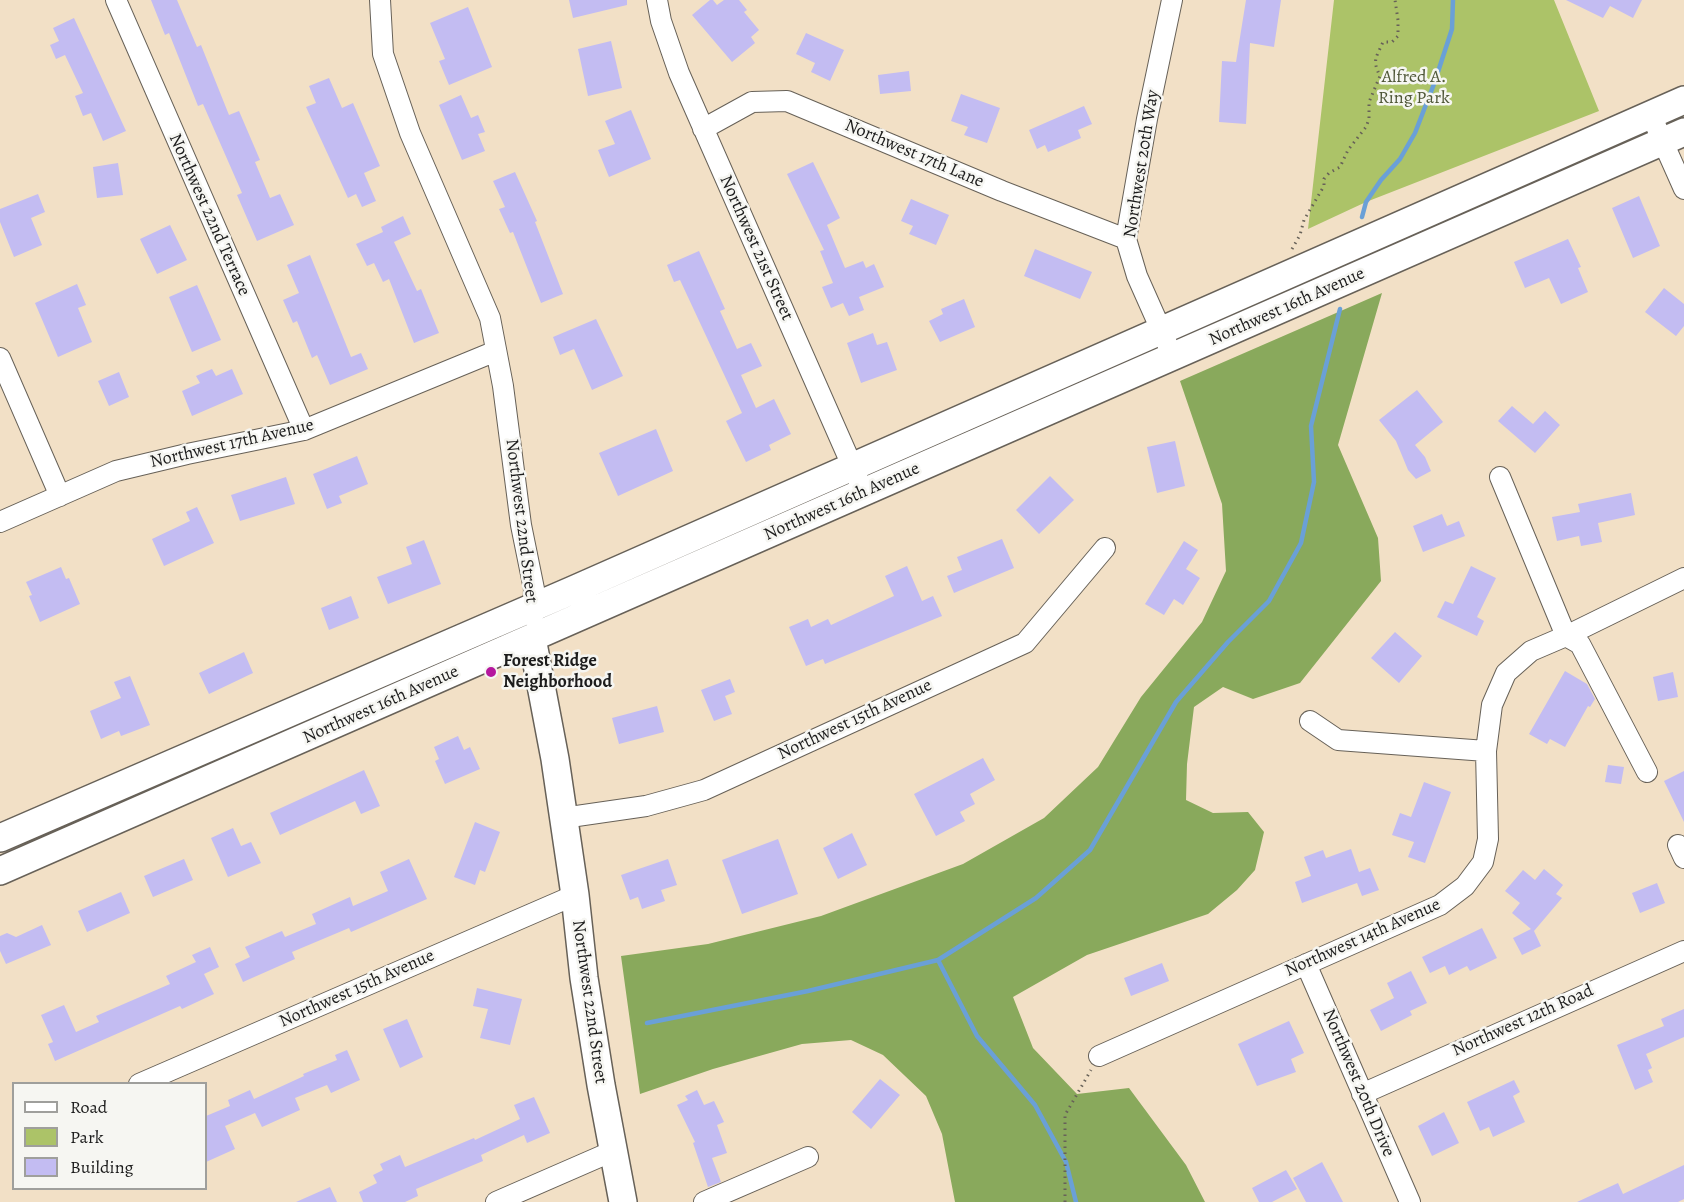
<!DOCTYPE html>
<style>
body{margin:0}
#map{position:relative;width:1684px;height:1202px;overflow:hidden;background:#f2e0c6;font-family:Alegreya,serif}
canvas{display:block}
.legend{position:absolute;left:12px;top:1082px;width:195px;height:108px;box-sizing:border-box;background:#f6f6f2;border:2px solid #9f9f9c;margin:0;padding:8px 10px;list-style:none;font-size:18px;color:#1c1c1c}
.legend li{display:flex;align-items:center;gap:12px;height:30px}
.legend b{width:30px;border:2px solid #9f9f9c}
</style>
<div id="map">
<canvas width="1684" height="1202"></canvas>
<ul class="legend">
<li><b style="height:8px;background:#fff"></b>Road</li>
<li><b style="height:16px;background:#acc368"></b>Park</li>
<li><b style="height:16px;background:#c3bcf2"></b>Building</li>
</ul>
</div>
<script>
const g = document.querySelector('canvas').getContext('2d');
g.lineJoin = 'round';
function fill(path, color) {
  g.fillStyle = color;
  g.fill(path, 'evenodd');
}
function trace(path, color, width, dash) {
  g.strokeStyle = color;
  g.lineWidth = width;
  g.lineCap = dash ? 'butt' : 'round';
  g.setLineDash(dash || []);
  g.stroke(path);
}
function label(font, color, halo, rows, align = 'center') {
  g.font = font + ' Alegreya,serif';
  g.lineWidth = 5;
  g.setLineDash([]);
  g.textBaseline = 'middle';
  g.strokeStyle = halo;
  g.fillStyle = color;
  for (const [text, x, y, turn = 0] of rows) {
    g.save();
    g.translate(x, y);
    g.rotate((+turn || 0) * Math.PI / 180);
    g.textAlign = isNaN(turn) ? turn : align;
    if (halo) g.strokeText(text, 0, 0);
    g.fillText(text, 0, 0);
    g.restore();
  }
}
fill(new Path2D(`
 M1334,0H1554L1599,111L1366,202L1308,229Z`), '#acc368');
fill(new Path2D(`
 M1382,293L1338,445L1378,538L1381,581L1300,683L1253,699L1223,687L1194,707L1187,764L1186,800L1213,813L1248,812L1264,832L1255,870L1237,890L1208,914L1087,955L1013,997L1033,1048L1077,1094L1129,1088L1186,1165L1205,1202H955L942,1134L926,1096L883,1055L851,1040L802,1044L713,1069L640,1094L621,956L708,944L821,916L963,864L1044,818L1098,767L1141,697L1202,622L1226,571L1222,504L1180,381Z`), '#89a95c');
trace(new Path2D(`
 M1362,217L1366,202L1381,180L1400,159L1415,133L1434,84L1452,29L1453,0
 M647,1023L808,991L938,960
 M1076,1202L1066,1162L1035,1105L977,1036L938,960L1036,898L1090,850L1176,702L1228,642L1269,601L1301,543L1314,482L1311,426L1340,309`), '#6aa0d7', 4.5);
fill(new Path2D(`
 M151,0H177L197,47L201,45L229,115L239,111L260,160L255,162L270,198L280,194L294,225L257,241L237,195L242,193L203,104L198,106L169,33L165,35Z
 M569,0H627V5L573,18Z
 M710,0H713L717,5L724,0H739L747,10L744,12L759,30L751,37L755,43L732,62L692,15Z
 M1246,0H1281L1274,47L1250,43L1246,124L1219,122L1222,61L1236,62Z
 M1566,0H1642L1633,18L1610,6L1603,18Z
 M468,7L492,67L449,85L439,61L445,59L430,23Z
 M74,18L126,131L103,141L91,113L83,116L75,96L83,93L65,55L56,59L50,45L59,41L53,28Z
 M806,33L844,50L830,81L811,72L815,63L796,54Z
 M611,41L622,88L588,96L578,49Z
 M909,71L911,91L880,94L878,75Z
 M329,78L342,108L353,103L380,166L364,173L376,201L362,207L356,194L348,198L306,107L316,103L309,86Z
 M961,94L1000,108L987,143L964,135L968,127L951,121Z
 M461,95L471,118L478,115L485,132L478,134L485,151L462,160L439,105Z
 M1084,106L1092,124L1078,130L1081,138L1048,152L1045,145L1037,149L1029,130Z
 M631,110L651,159L609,177L598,150L615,144L605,121Z
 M813,162L840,218L827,225L845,268L863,261L866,268L874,264L884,287L859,297L864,310L849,316L843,303L831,308L822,287L833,283L820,251L824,250L787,174Z
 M118,163L123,195L97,198L93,167Z
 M515,172L537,221L535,222L563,294L541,303L513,232L510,233L499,209L505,207L493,181Z
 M38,194L45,212L31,218L42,245L14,257L0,222V209Z
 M1639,196L1660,246L1633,258L1612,208Z
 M911,199L949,215L936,245L909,234L913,226L901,221Z
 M403,216L411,234L394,242L417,291L421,289L439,333L414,343L389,279L383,282L374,263L367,266L356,244L383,232L381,227Z
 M170,225L187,260L157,274L140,239Z
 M1568,239L1581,267L1578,268L1588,292L1561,304L1549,278L1525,288L1514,262Z
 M1035,249L1092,272L1080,299L1024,276Z
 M699,251L725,309L720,311L737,349L751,343L762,366L741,375L756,408L774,399L791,434L769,445L771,450L746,462L726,421L742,413L680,280L674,282L667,265Z
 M310,255L351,357L361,353L368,369L330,385L317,355L312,358L297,321L293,323L283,300L299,293L287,265Z
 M77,284L86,305L78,308L92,342L58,357L35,303Z
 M197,285L221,340L192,352L169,297Z
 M1664,288L1684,304V326L1676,336L1645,312Z
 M964,299L975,327L940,342L929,321L943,314L941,309Z
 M596,319L623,376L592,390L574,349L560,355L553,337Z
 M873,333L877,345L887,342L897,370L861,383L847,343Z
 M212,369L216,376L232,369L243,394L192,416L182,391L200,383L196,376Z
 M119,372L129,397L109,406L98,381Z
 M1417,390L1443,422L1415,445L1425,457L1431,471L1416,479L1408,470L1396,441L1379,420Z
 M1512,406L1533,424L1545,411L1560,425L1535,453L1498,421Z
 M656,429L673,471L618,496L599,453Z
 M1175,441L1185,486L1157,493L1147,447Z
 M357,456L368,484L339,496L342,503L327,509L313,474Z
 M1050,476L1074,500L1039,534L1016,510Z
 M286,477L295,504L240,521L231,495Z
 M1631,493L1635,515L1598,523L1602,542L1581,546L1579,536L1557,541L1552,517L1580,512L1578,504Z
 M197,507L214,543L164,566L152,539L190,521L186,512Z
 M1442,514L1447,526L1459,521L1465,536L1423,552L1413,526Z
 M1002,539L1014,568L954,593L947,576L962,570L957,557Z
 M424,540L441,584L388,604L377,577L412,564L406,547Z
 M1184,541L1198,550L1186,569L1200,578L1183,605L1174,599L1164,615L1145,604Z
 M907,566L922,601L933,596L942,616L825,664L823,659L806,666L789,627L808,619L811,627L828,619L831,625L894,596L885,576Z
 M1471,566L1496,578L1477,617L1484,621L1477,636L1437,617L1445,601L1453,604Z
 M61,567L66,579L69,578L80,604L40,622L29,596L32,595L26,582Z
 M351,596L359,618L329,630L321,608Z
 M1395,632L1422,656L1399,683L1371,658Z
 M244,652L253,673L209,694L199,673Z
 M1565,671L1587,684L1595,699L1590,707L1588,706L1565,747L1550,739L1547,744L1529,734Z
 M1673,672L1678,697L1658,701L1653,677Z
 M130,676L150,725L121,736L119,731L101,739L90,711L121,698L114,682Z
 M730,679L735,692L725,696L732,714L714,721L701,690Z
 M657,706L664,732L619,744L612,718Z
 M458,736L464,750L470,747L480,769L445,784L435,761L439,759L434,747Z
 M983,758L995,780L970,794L975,804L960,812L965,821L936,836L914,794Z
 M1608,765L1624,767L1621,784L1605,782Z
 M364,770L380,806L361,814L355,801L280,835L270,813Z
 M1684,771V822L1664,781Z
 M1424,782L1451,792L1425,863L1408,857L1414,842L1392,835L1400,813L1411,817Z
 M475,822L500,832L485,872L480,870L475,885L454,877Z
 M233,828L241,846L251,842L261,863L228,877L211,838Z
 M852,833L867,865L838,879L823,848Z
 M778,839L798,894L742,914L722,860Z
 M1351,849L1359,872L1370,868L1379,890L1362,896L1357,883L1302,903L1295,882L1311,876L1304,857L1323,850L1326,858Z
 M184,859L193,880L153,897L144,876Z
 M409,859L427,899L351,932L349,928L292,952L295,959L243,982L235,964L250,957L245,947L282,931L285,937L316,924L312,914L350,897L353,906L388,891L380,872Z
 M668,859L677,885L661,890L665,901L642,909L638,897L630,900L621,875Z
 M1544,869L1563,885L1556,894L1562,898L1534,931L1541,946L1522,955L1513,938L1531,929L1512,913L1520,903L1505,891L1523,870L1535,880Z
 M1657,883L1665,903L1640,913L1632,893Z
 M121,892L130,913L87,932L78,911Z
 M42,925L51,945L6,964L0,951V936L7,933L16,937Z
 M1482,928L1497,958L1470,971L1467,966L1449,975L1445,966L1430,973L1422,957Z
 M210,947L219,967L204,974L214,994L182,1009L180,1006L55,1061L48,1044L53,1042L41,1015L64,1005L76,1032L99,1022L96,1016L170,984L166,976L196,962L192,955Z
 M1162,963L1169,981L1131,996L1124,978Z
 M1411,971L1427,1003L1410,1011L1412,1015L1381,1031L1370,1010L1394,998L1387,983Z
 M477,988L522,999L510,1045L480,1038L488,1009L473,1006Z
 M1684,1009V1037L1646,1054L1652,1068L1648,1070L1653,1082L1635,1090L1617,1045L1664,1026L1661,1019Z
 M407,1019L423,1057L400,1068L383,1029Z
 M1289,1021L1304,1053L1291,1059L1296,1072L1257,1086L1238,1044Z
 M347,1050L360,1080L331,1093L327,1085L295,1098L300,1110L262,1127L255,1113L225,1126L235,1149L206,1162V1116L230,1106L228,1100L250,1090L254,1099L304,1076L303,1074L337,1060L335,1055Z
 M880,1079L900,1095L871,1129L852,1112Z
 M1514,1080L1520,1092L1513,1096L1525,1122L1493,1137L1489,1127L1480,1131L1467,1102Z
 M697,1090L704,1105L714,1101L724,1122L717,1125L727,1153L712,1158L721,1182L708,1187L693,1143L695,1142L677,1105L688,1100L685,1096Z
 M534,1097L550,1133L527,1143L524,1135L481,1155L483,1161L416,1189L418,1196L405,1202H363L359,1192L377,1183L373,1175L383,1170L380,1164L400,1155L405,1167L474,1138L475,1140L520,1119L514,1105Z
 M1444,1112L1459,1143L1432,1156L1418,1126Z
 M1322,1162L1343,1202H1306L1293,1178Z
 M1684,1165V1199L1678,1202H1577L1618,1183L1623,1194Z
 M1286,1170L1297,1189L1272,1202H1259L1252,1188Z
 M330,1187L337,1202H296Z`), '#c3bcf2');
const street = new Path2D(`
 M116,0L304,430
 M380,0L383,54L410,133L490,318L503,386L521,525L534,589L533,617
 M657,0L661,21L679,73L864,493
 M1172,0L1147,119L1126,239L1137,276L1173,357
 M1651,115L1684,189
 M703,129L752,102L787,101L1002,191L1126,239
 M0,358L60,496
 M1500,477L1566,636L1580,644L1647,772
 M0,522L116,471L187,454L304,430L496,351
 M1310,721L1338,740L1486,751
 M563,818L646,806L704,790L1025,643L1105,548
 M1678,845L1684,858
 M1306,964L1410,1202
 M1099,1056L1440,905L1465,886L1483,862L1488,839L1486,751L1492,705L1506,673L1531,651L1566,636L1684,578
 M139,1084L575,895
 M1362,1094L1684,951
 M496,1202L613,1151
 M704,1202L808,1157`);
const secondary = new Path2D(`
 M532,638L555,759L575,895L584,978L601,1085L623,1202
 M0,838L573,590L1684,100
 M0,871L1684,132`);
trace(street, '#676158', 22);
trace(secondary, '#676158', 30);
trace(new Path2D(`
 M1292,249L1300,235L1304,220L1324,186V179L1329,173L1340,167L1348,150L1366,127L1369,119V102L1380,76C1372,60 1376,58 1383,42H1392L1398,36V20L1395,0
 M1065,1202V1115L1091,1070`), '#676158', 3, [1.5, 4.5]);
trace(street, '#fff', 20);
trace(secondary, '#fff', 27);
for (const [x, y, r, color] of [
 [491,672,6,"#b5179e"]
]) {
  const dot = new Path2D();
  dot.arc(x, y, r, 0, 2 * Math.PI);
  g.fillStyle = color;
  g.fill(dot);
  trace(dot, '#f6f6f2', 2);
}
label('18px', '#4e5637', '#f6f6f2', [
 ["Alfred A.",1414,78],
 ["Ring Park",1414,99]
]);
label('18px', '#1c1c1c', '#f6f6f2', [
 ["Northwest 17th Lane",914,154,23],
 ["Northwest 20th Way",1142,164,-81],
 ["Northwest 22nd Terrace",209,215,66],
 ["Northwest 21st Street",756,248,66],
 ["Northwest 16th Avenue",1287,307,-24],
 ["Northwest 17th Avenue",232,444,-13],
 ["Northwest 16th Avenue",842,502,-24],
 ["Northwest 22nd Street",521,521,83],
 ["Northwest 16th Avenue",381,705,-24],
 ["Northwest 15th Avenue",855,720,-25],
 ["Northwest 14th Avenue",1363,938,-24],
 ["Northwest 15th Avenue",357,989,-24],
 ["Northwest 22nd Street",589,1002,82],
 ["Northwest 12th Road",1523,1021,-24],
 ["Northwest 20th Drive",1358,1083,67]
]);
label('bold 18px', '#1c1c1c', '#f6f6f2', [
 ["Forest Ridge",503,662],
 ["Neighborhood",503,683]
], 'left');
</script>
